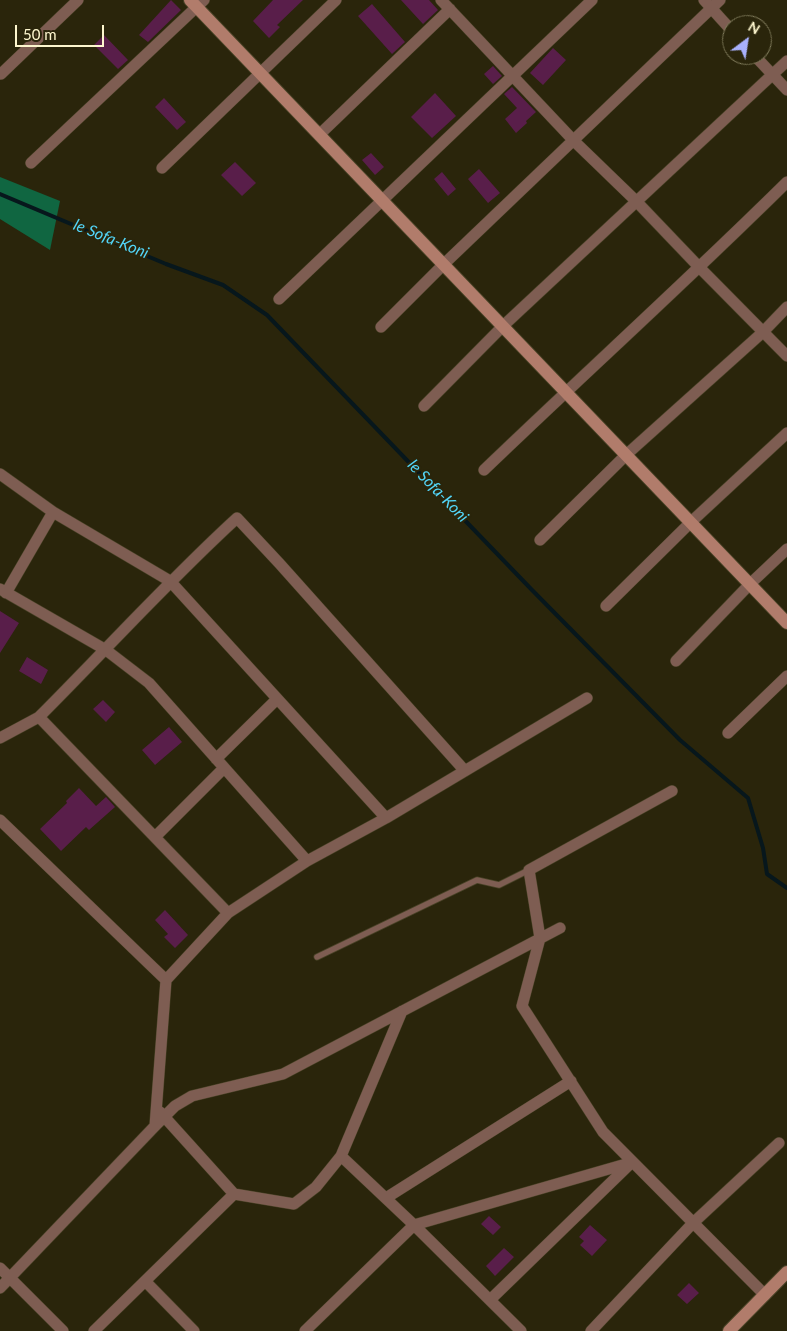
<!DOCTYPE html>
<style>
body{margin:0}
#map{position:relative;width:787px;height:1331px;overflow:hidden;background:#2a250b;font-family:Lato,sans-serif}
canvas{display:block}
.north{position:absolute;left:722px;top:15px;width:50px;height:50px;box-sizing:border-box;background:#2a250b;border:1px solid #7e7959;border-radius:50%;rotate:31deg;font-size:14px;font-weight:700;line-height:20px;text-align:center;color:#fdf6ce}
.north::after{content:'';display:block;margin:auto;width:18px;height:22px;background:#a8b0fc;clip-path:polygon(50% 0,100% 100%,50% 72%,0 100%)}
.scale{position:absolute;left:15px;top:25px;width:89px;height:22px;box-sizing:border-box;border:2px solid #fdf6ce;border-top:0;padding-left:6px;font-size:15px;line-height:18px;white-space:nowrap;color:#fdf6ce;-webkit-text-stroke:4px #2a250b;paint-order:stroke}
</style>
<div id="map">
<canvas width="787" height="1331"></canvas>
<div class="north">N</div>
<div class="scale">50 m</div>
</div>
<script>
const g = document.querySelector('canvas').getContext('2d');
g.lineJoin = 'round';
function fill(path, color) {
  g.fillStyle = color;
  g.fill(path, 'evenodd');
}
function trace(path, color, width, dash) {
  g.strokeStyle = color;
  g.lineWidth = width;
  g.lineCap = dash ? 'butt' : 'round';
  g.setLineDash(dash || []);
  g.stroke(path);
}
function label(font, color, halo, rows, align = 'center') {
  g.font = font + ' Lato,sans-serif';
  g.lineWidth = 4;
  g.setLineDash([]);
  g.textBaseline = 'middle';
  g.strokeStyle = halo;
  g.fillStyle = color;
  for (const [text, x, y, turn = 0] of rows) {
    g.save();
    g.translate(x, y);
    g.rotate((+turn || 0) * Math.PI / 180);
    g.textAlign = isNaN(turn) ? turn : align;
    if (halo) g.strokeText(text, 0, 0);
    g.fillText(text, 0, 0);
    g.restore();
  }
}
fill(new Path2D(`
 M0,177L60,201L50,250L0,219Z`), '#106641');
trace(new Path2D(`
 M0,194L166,264L223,285L267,315L532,590L680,740L748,798L763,848L767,874L787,888`), '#07171c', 4);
fill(new Path2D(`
 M171,0L181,10L148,42L139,35Z
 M273,0H303L277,25L280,27L269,38L253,21Z
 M401,0H429L438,10L423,24Z
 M372,4L405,42L392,54L358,16Z
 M104,35L128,60L118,69L94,45Z
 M553,48L566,60L543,85L530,73Z
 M493,66L502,76L493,84L484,74Z
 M512,87L536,112L526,121L527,123L516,133L505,119L517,108L504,94Z
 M435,93L456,116L432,138L411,117Z
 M164,98L186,122L177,130L155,107Z
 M371,153L384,167L375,175L362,160Z
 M235,162L256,183L242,196L221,175Z
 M479,169L500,193L488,203L468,179Z
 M442,172L456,189L448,196L434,179Z
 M0,611L19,623L0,653Z
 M27,657L48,670L41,684L19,671Z
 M103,700L115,712L106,722L93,709Z
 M169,727L182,742L155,765L142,750Z
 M79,788L96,806L106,797L115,807L89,830L86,827L61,851L40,829L67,803L66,801Z
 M165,910L188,935L175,948L164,937L168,934L155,920Z
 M489,1216L501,1227L493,1235L481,1224Z
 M590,1225L607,1240L592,1256L580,1245L584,1241L579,1237Z
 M504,1248L514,1257L495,1276L486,1266Z
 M689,1283L699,1293L687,1304L677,1295Z`), '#591e4a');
const lane = new Path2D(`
 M317,957L477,880L499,885L529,870`);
const street = new Path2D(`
 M441,0L574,141L636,201L700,268L787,356
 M704,0L732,31
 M754,55L787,90
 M1,74L78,0
 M319,135L450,9
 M31,163L204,0
 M162,168L336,0
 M279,299L592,0
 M381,327L444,264L720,0
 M424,406L503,326L787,61
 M484,470C585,373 688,280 787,182
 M0,474L53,512L170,581L386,818
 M540,540L626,455L763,332L787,307
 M0,589L106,650L149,683L307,861
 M6,593L53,512
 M606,606L691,522L787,433
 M676,661L750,584L787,549
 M728,733L787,676
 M0,738L39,717
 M216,759L277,699
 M672,791L529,870L540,938L522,1006L603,1132L765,1295
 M0,820L166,980
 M155,837L224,768
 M228,913L39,717C105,651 168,581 237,518L279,563L465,771
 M160,1112L234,1194L294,1204L316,1187L341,1156L402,1011
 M155,1126L166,980L228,913L307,861L386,818L587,698
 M341,1156L414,1225L521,1331
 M386,1198L571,1081
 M0,1268L63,1331
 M145,1281L194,1331
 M0,1288L155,1126L175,1106L192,1096L283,1074L560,928
 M490,1300L631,1163
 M94,1331L234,1194
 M305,1331L414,1225L633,1162
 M591,1331L693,1223L779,1143`);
const secondary = new Path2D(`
 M190,0L787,623
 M729,1331L787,1272`);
trace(lane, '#484226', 7);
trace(street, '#484226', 12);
trace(secondary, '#484226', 14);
trace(lane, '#7e5d52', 5.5);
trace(street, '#7e5d52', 11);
trace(secondary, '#b17c6b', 12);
label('italic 16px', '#53d6f9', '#2a250b', [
 ["le Sofa-Koni",111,239,22],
 ["le Sofa-Koni",438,491,46]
]);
</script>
